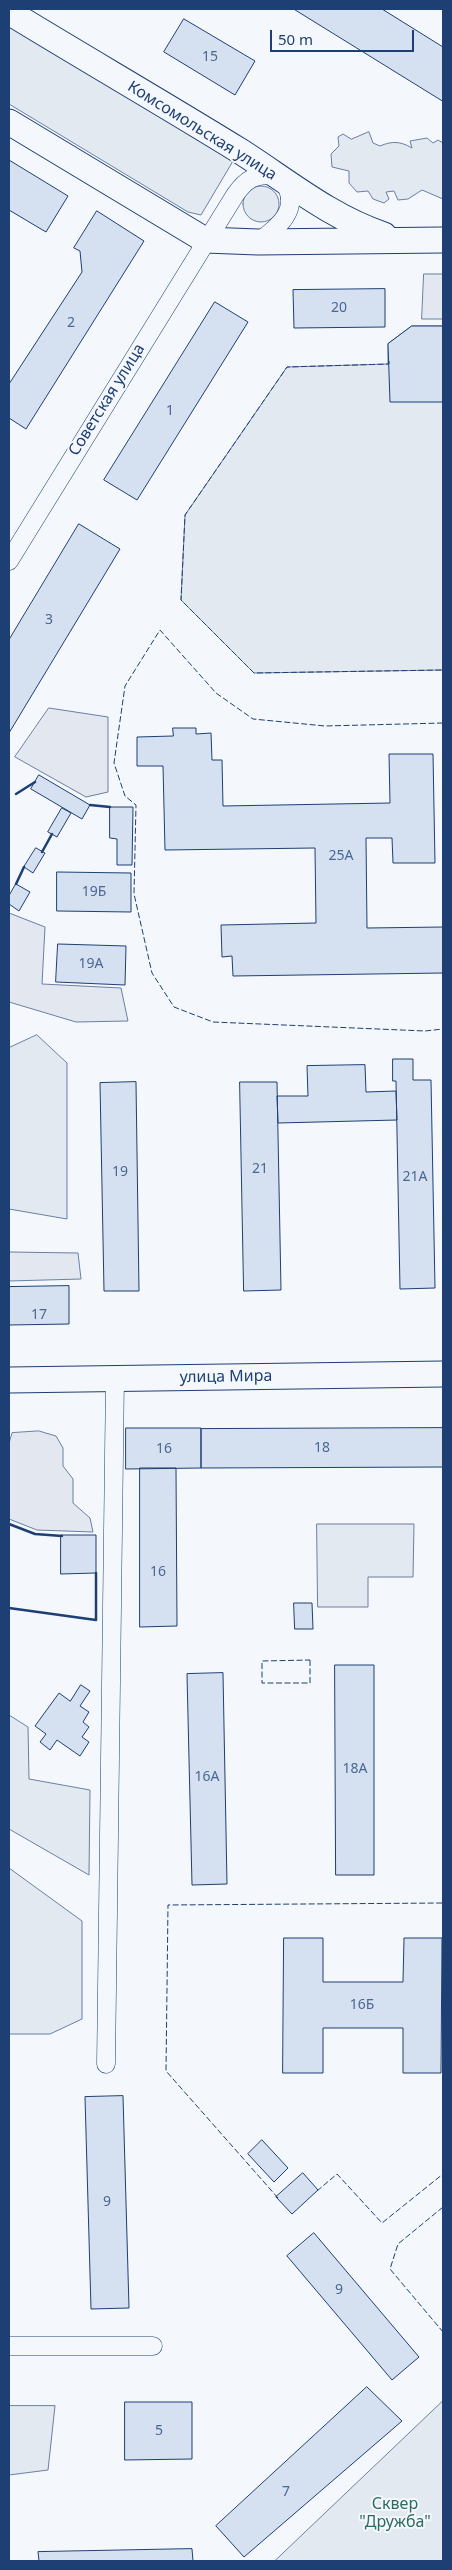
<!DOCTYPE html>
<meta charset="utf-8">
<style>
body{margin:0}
#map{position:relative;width:452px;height:2570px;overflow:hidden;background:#f4f7fb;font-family:"Noto Sans",sans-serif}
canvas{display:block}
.frame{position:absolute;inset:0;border:10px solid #1d3f73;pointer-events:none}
.scale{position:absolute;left:270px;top:30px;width:144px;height:22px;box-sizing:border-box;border:2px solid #1d3f73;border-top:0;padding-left:6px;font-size:15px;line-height:18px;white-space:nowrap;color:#1d3f73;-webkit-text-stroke:4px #f4f7fb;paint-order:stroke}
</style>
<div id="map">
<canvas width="452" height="2570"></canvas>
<div class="frame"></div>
<div class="scale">50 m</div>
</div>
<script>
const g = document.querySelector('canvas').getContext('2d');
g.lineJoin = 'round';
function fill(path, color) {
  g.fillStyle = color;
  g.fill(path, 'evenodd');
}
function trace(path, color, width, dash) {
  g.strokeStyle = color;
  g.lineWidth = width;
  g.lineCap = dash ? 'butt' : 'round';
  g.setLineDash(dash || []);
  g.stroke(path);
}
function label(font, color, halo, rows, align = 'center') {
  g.font = font + ' "Noto Sans",sans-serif';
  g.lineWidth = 4;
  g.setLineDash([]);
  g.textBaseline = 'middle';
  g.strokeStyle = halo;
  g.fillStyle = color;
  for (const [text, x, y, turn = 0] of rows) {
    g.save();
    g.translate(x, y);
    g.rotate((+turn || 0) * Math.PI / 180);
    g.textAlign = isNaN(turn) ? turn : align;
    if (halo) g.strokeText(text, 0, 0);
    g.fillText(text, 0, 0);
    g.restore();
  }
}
const green = new Path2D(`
 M9,25L233,161L201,215L188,212L9,104Z
 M369,132L373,143L380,146C392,141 400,141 412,148L410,141L427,138L433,143L438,140L443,143V199L422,190L408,199L398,200L394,191L386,192L389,199L384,203L373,199L368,191L357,192L349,183V171L332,167L331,154L339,146L338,137L343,134L351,139Z
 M243 204a18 18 0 1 1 36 0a18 18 0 1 1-36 0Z
 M412,326H443V670L254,673L181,600L185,515L287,367L388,364V344Z
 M37,1035L67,1063V1219L9,1209V1048Z
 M317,1524H414L413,1577H368V1607H318Z
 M9,1715L28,1727L29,1779L90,1790L89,1875L9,1829Z
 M9,1868L82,1921V2019L50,2034H9Z
 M443,2401V2561H275Z
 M55,2406L48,2470L9,2475V2406Z`);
fill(green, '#e3e9f0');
trace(green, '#687fa3', 1);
const parking = new Path2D(`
 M424,274H443V319H422Z
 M49,708L108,717V792L86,797L15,757Z
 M9,913L45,927L42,984L121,988L128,1021L76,1022L9,1002Z
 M9,1252L78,1253L81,1279L9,1281Z
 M39,1431L56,1436L63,1448V1466L73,1479V1503L90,1518L93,1532L37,1530L9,1519V1443L12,1433Z`);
fill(parking, '#e3e8f0');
trace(parking, '#687fa3', 1);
const building = new Path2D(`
 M294,9H382L443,47V101Z
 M184,19L255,61L235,95L164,52Z
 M9,160L68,196L46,232L9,210Z
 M97,211L144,241L26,429L9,418V384L82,272L80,251L74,248Z
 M385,289V327L294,328L293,290Z
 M215,302L248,322L137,500L104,480Z
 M412,326H443V402H390L388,344Z
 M79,524L120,549L9,733V640Z
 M173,728H196V734L211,733L212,760H222L223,806L390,803L389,754H433L435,863H393L392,838H366L367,928L443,927V973L233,976L232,956L222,957L221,925L316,923L315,848L165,850L163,766H137V737L173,736Z
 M39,775L90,805L82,819L31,789Z
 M110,807H133L132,865H117V839L110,838Z
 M62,808L71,813L57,837L48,832Z
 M36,848L45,853L33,873L24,867Z
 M57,872L131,873V912L57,911Z
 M16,884L30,892L19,911L9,904V896Z
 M58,944L126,946L125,985L56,982Z
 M393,1059H413V1080H431L435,1288L400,1289L396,1081H393Z
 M365,1065L366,1092L396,1091L397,1120L278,1123L277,1096H308L307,1066Z
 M136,1082L139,1291H104L100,1083Z
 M240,1082H277L281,1290L244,1291Z
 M69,1286V1324L9,1325V1287Z
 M126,1428H201V1468L126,1469Z
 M443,1428V1467L201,1468V1429Z
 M140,1468H176L177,1626L140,1627Z
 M61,1535H96V1573L61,1574Z
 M294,1603H312L313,1629H295Z
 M335,1665H374V1875H336Z
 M223,1673L227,1884L192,1885L187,1674Z
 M81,1685L90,1691L80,1706L89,1712L83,1722L89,1727L82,1737L89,1742L80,1756L57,1740L50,1750L40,1742L46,1734L35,1726L59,1693L70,1701Z
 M284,1938H323V1982H403L404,1938H442L441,2073H403V2028H323V2073H283Z
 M123,2096L129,2308L91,2309L85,2097Z
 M262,2140L288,2168L274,2182L248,2154Z
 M303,2173L318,2190L292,2214L276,2197Z
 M314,2233L419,2357L392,2380L287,2256Z
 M367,2387L402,2421L244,2557L216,2526Z
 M125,2402H192V2459L125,2460Z
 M192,2549L193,2561H39L38,2552Z`);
fill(building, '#d5e0f0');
trace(building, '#1d3f73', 1);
const street = new Path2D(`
 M258,242C277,228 301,210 285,184
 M9,561L235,195C246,179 255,174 274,175
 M106,2064L115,1378
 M9,2346H153`);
const secondary = new Path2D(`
 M9,12C86,59 164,104 240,151C287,181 330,217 384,235
 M9,122L205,240L258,242L443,240
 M9,1380L443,1374`);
trace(street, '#1d3f73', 19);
trace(secondary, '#1d3f73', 27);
trace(street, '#f4f7fb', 18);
trace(secondary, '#f4f7fb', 25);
trace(new Path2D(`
 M389,361V364L287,367L185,515L181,600L254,673L443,670
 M443,723L325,726L253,719L216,693L160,630L125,686L114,763L125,796L136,805L134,894L152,973L174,1007L213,1022L425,1031L443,1029
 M310,1660V1683H262V1661Z
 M317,2191L337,2174L382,2223L443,2174
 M278,2198L166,2071L168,1905L443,1903
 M443,2207L398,2244L390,2269L443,2332`), '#1d3f73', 1, [6, 2.5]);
trace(new Path2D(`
 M16,794L35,782
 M90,805L110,807
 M42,852L52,834
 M16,884L24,867
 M9,1524L35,1534L62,1536
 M9,1608L96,1620V1573`), '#1d3f73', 2.5);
label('14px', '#4b6792', null, [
 ["15",210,57],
 ["20",339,308],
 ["2",71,323],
 ["1",170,411],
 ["3",49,620],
 ["25А",341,856],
 ["19Б",94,892],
 ["19А",91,964],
 ["21",260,1169],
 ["19",120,1172],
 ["21А",415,1177],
 ["17",39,1315],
 ["18",322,1448],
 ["16",164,1449],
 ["16",158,1572],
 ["18А",355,1769],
 ["16А",207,1777],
 ["16Б",362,2005],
 ["9",107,2202],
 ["9",339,2290],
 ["5",159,2431],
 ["7",286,2492]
]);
label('16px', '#1d3f73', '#f4f7fb', [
 ["Комсомольская улица",202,131,32],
 ["Советская улица",107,400,-58],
 ["улица Мира",226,1377,-1]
]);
label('16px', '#2c6c60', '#f4f7fb', [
 ["Сквер",395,2504],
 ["\"Дружба\"",395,2522]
]);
</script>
